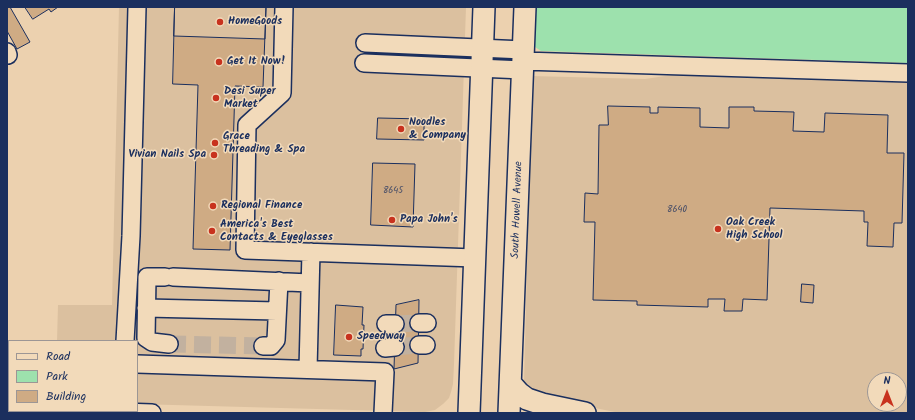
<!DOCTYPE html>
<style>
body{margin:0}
#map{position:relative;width:915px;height:420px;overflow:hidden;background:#ecd1af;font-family:Kalam,sans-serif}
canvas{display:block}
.frame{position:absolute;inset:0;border:8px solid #1b2f5e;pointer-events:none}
.legend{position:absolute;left:8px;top:340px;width:130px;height:72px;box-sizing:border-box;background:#f2daba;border:1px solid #9c9695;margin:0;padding:5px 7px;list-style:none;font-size:12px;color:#1b2f5e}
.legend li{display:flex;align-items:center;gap:8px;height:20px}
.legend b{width:20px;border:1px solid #9c9695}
.north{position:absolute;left:867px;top:372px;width:40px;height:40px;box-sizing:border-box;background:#f2daba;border:1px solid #9c9695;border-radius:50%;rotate:0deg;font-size:11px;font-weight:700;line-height:16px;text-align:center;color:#1b2f5e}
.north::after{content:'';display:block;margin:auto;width:14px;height:18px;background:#c8321e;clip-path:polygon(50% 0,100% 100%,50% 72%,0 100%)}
</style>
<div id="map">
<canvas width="915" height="420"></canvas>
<div class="frame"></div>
<ul class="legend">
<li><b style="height:5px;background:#f2daba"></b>Road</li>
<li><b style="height:11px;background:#9de1ad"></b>Park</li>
<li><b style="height:11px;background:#cfab84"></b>Building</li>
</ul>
<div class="north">N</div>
</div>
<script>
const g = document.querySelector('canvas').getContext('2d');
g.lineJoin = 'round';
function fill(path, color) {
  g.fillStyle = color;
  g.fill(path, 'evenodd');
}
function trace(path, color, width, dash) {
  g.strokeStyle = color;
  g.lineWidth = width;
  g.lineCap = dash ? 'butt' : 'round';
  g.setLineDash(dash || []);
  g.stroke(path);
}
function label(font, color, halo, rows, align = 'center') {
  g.font = font + ' Kalam,sans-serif';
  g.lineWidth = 3;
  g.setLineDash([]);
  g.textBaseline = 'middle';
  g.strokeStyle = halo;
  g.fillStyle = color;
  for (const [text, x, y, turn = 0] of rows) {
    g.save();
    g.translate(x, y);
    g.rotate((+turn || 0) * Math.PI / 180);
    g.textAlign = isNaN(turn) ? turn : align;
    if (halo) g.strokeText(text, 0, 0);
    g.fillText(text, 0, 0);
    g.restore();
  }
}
fill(new Path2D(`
 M119,7H466L454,364L453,384L451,392L449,398L443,404L435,410L425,412L137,404V341H57L58,305H112Z
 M692,72L908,78V413H620L540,397L525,387L524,381L532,76L645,79ZM875,380H899V404H875Z`), '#dbc09f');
fill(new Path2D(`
 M535,7H908V63L541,51L535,47L534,44Z`), '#9de1ad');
const building = new Path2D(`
 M7,7H10L30,42L17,49L7,31Z
 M25,7H58L51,12L49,9L33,19Z
 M175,7H266L263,87L235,86L230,250L193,249L198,85L173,84Z
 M175,7H266L265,39L174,36Z
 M608,106L650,107V113H658V107L700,108V127L729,128V107H754V111L794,112L793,131L824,132L825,113L888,115L887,153H904L902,223H894L893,247L867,246L868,222H864V211L770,208L767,300L743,299L742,311H724L725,299H708V307L637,305V301L593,300L595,222H584L585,193L598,194L599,125H608Z
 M378,118L424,119V140L377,139Z
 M373,163L415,164L413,227L371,225Z
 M802,284L814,285L813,303L801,302Z
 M419,300L418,363L394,369L396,305Z
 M336,305L363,307L362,325H364L363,349H361V356L334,355Z`);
fill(building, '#cfab84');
trace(building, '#1b2f5e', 1);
trace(new Path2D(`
 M395,324L419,323
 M169,344L263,346
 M395,347L419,345`), '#c2b19f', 17, [17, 8]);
const minor = new Path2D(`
 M284,7L282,93L247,125L245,250L475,258
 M365,43L524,50
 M7,52L8,55
 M523,61L908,73
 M364,63L523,70
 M165,277H147L146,338L152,342L169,344
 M173,277L310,283
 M146,308L277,311
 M419,323H427
 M386,324H395
 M125,341L131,236L137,7
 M419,345H426
 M263,346H271L276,340L279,281
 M385,348L395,347
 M137,364L385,372L383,413
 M308,369L311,252
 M7,409H9
 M93,411L152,413`);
const major = new Path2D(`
 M511,384L519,393L527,399L542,404L585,413
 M469,413L484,7
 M509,413L525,7`);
trace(minor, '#1b2f5e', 20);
trace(major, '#1b2f5e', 24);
trace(minor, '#f2daba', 17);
trace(major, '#f2daba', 21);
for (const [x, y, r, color] of [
 [220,22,4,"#c8321e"],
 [219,62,4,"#c8321e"],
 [216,98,4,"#c8321e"],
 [401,129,4,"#c8321e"],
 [215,143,4,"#c8321e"],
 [214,155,4,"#c8321e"],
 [213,206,4,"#c8321e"],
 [392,220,4,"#c8321e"],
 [718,229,4,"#c8321e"],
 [212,231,4,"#c8321e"],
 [349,337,4,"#c8321e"]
]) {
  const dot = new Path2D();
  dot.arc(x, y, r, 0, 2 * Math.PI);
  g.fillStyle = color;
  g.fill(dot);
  trace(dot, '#f2daba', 1.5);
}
label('9px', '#484e68', null, [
 ["8645",393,191],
 ["8640",677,210]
]);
label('bold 11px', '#1b2f5e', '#f2daba', [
 ["HomeGoods",228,22],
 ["Get It Now!",227,62],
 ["Desi Super",224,92],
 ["Market",224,105],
 ["Noodles",409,123],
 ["& Company",409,136],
 ["Grace",223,137],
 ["Threading & Spa",223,150],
 ["Vivian Nails Spa",206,155,"right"],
 ["Regional Finance",221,206],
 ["Papa John's",400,220],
 ["Oak Creek",726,223],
 ["High School",726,236],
 ["America's Best",220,225],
 ["Contacts & Eyeglasses",220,238],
 ["Speedway",357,337]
], 'left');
label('11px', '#1b2f5e', '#f2daba', [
 ["South Howell Avenue",518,210,-88]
]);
</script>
